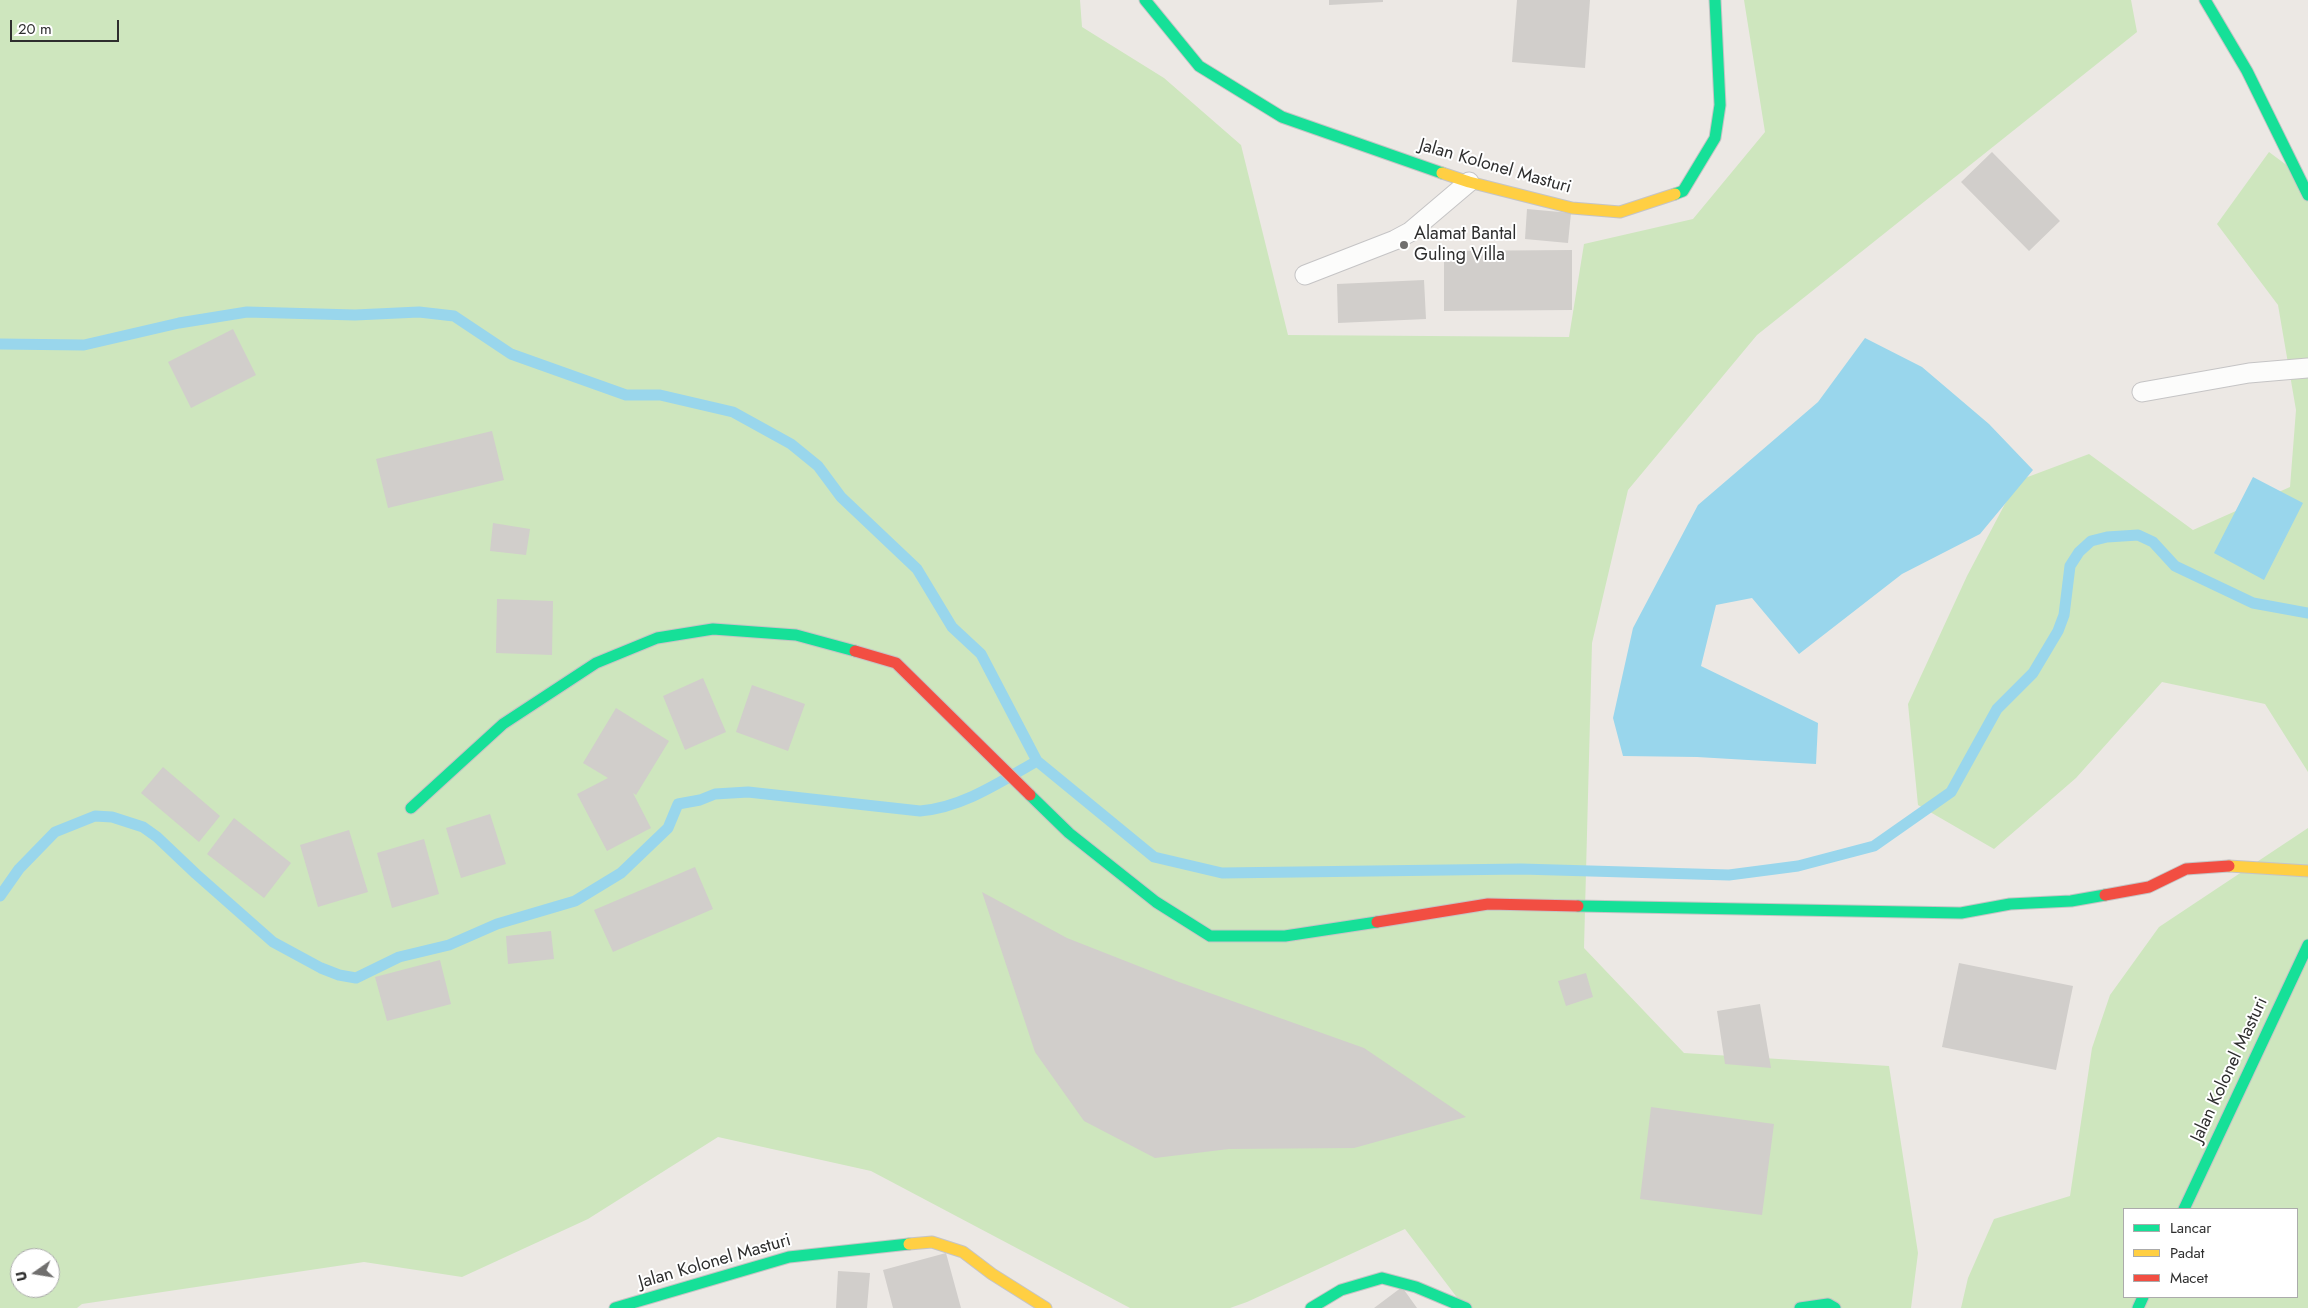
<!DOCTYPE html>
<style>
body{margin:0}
#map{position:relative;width:2308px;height:1308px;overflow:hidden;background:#ece8e4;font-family:Jost,sans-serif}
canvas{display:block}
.legend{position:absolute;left:2123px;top:1208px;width:175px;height:90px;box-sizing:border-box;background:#fff;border:1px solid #ababab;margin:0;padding:6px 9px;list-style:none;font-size:15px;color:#2e2e2e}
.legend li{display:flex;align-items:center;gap:10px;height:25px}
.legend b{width:25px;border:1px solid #ababab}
.north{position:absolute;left:10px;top:1248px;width:50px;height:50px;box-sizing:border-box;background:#fff;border:1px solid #ababab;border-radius:50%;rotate:257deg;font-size:14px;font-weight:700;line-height:20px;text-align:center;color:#2e2e2e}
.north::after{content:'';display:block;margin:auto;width:18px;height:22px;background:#706f6e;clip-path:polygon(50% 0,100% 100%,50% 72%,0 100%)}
.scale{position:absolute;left:10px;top:20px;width:109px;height:22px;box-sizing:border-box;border:2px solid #2e2e2e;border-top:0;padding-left:6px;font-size:15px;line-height:18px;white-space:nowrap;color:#2e2e2e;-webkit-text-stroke:4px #fff;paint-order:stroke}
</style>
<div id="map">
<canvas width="2308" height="1308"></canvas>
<ul class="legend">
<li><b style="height:6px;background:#16e098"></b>Lancar</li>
<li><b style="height:6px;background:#ffcf43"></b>Padat</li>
<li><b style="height:6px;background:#f24e42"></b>Macet</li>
</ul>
<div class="north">U</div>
<div class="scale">20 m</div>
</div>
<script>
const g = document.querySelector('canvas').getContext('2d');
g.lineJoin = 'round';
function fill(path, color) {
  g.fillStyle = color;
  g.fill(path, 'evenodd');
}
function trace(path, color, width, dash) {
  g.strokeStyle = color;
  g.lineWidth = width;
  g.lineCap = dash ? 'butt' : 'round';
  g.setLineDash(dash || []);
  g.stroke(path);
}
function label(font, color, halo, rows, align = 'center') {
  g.font = font + ' Jost,sans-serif';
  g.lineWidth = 4;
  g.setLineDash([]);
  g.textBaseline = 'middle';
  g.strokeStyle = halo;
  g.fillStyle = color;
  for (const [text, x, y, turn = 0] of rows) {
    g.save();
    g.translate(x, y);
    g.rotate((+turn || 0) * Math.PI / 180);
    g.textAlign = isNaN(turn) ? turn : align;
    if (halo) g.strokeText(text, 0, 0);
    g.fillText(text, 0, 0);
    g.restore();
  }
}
fill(new Path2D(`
 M0,0H1080L1082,27L1164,78L1241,145L1288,335L1569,337L1584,244L1693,219L1765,132L1744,0H2131L2137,32L1757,335L1628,490L1592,643L1584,948L1684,1053L1889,1066L1918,1253L1911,1308H1465L1405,1229L1247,1302L1230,1308H1130L871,1171L718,1137L588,1219L462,1277L364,1262L82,1304L77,1308H0ZM20,1258H50V1288H20Z
 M2269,152L2308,181V772L2265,704L2162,682L2076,778L1994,849L1918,805L1908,704L1967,576L2017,481L2089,454L2193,530L2290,487L2296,410L2278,305L2217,224Z
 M2308,828V1308H1961L1968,1278L1994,1219L2070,1196L2092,1048L2110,995L2159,927ZM2124,1209H2297V1297H2124Z`), '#cee6be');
fill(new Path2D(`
 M1865,338L1922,367L1989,424L2033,470L1980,534L1902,574L1799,654L1752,598L1716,605L1701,666L1818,723L1816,764L1697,757L1623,756L1613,718L1633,628L1698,505L1818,402Z
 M2253,477L2303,503L2264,580L2214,553Z`), '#99d6ec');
trace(new Path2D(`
 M0,344L84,345L179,323L247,312L355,315L419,312L454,316L511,354L626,395H660L733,412L791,444L818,466L841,497L917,569L952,627L981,654L1037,761L1154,857L1222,873L1521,869L1729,875L1798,866L1874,846L1951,792L1997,709L2033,673L2058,631L2064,615L2070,566L2079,552L2091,541L2107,537L2138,535L2153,542L2175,566L2253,603L2308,613
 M0,896L19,869L55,832L95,816L112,817L143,827L157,837L196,874L273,942L321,968L339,975L356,978L399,957L449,945L497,924L575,901L621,873L668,828L678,804L700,800L715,794L748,792L920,811C962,808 1000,782 1037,761`), '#99d6ec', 11);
fill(new Path2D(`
 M1329,0H1383V2L1329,5Z
 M1517,0H1590L1585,68L1512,62Z
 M1992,152L2060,221L2029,251L1961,182Z
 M1527,209L1571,213L1568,243L1525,239Z
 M1572,250V310L1444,311V251Z
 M1424,280L1426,319L1338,323L1337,284Z
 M233,329L256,375L191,408L168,362Z
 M492,431L504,480L388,508L376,459Z
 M493,523L530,529L526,555L490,551Z
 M497,599L553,601L552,655L496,653Z
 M703,678L726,732L685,750L663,696Z
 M752,685L805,704L788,751L736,732Z
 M616,708L669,741L636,795L633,793L651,828L607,851L577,794L608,778L583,763Z
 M163,767L220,816L199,842L141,793Z
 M490,814L506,864L461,878L446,828Z
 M234,818L291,863L264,898L207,854Z
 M349,830L368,892L318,907L300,845Z
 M424,839L439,894L392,908L377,853Z
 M695,867L713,909L613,952L594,910Z
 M982,892L1067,938L1179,982L1364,1048L1466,1117L1354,1148L1229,1149L1155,1158L1084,1121L1035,1052Z
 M551,931L554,959L508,964L506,936Z
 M440,960L451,1004L387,1021L375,977Z
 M1959,963L2073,986L2056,1070L1942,1047Z
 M1586,973L1593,997L1566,1006L1558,981Z
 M1760,1004L1771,1068L1725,1064L1717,1011Z
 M1651,1107L1774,1124L1762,1215L1640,1199Z
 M946,1253L961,1308H893L883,1270Z
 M838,1271L870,1273L867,1308H836Z
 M1402,1287L1417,1308H1374Z`), '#d1cecb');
const lane = new Path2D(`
 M1305,275L1395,240L1410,232L1469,182
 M2142,392L2249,373L2308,368`);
const fast = new Path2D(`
 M1145,0L1199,66L1282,117L1442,173
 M2205,0L2247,71L2308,195
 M1675,194L1683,191L1715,138L1720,105L1715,0
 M1030,795L1069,833L1156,902L1210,936H1285L1377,922
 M411,808L503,724L596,663L657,638L713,629L796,635L855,651
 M1578,906L1961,913L2010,904L2071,901L2105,895
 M2184,1209L2308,945
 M615,1308L789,1257L909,1244
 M1311,1308L1341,1290L1382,1278L1416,1287L1466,1308
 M1800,1308L1828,1304L1835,1308
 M2138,1308L2143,1297`);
const slow = new Path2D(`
 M1442,173L1469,182L1572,208L1620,212L1675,194
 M2229,866L2308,871
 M909,1244L932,1242L963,1252L992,1274L1046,1308`);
const jam = new Path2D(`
 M855,651L896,663L1030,795
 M2105,895L2149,887L2186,869L2229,866
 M1377,922L1488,904L1578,906`);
trace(lane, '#c5c4c5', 21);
trace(fast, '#c5c4c5', 13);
trace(slow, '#c5c4c5', 13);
trace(jam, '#c5c4c5', 13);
trace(lane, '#fcfcfb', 19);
trace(fast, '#16e098', 11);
trace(slow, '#ffcf43', 11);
trace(jam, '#f24e42', 11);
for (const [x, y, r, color] of [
 [1404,245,5,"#706f6e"]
]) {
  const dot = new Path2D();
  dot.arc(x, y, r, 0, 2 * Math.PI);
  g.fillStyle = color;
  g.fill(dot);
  trace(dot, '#fff', 2);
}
label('18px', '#2e2e2e', '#fff', [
 ["Jalan Kolonel Masturi",1495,167,16],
 ["Jalan Kolonel Masturi",2230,1070,-65],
 ["Jalan Kolonel Masturi",715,1262,-16]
]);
label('18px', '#2e2e2e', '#fff', [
 ["Alamat Bantal",1414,235],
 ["Guling Villa",1414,256]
], 'left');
</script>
